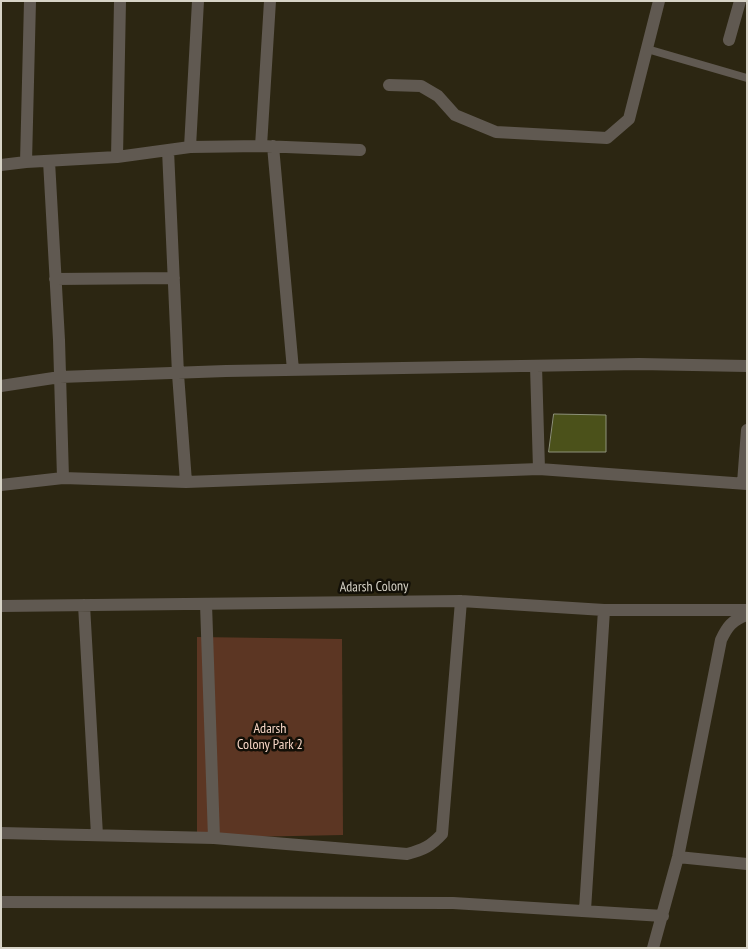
<!DOCTYPE html>
<style>
body{margin:0}
#map{position:relative;width:748px;height:949px;overflow:hidden;background:#2c2612;font-family:"PT Sans Narrow",sans-serif}
canvas{display:block}
.frame{position:absolute;inset:0;border:2px solid #d7d3c7;pointer-events:none}
</style>
<div id="map">
<canvas width="748" height="949"></canvas>
<div class="frame"></div>
</div>
<script>
const g = document.querySelector('canvas').getContext('2d');
g.lineJoin = 'round';
function fill(path, color) {
  g.fillStyle = color;
  g.fill(path, 'evenodd');
}
function trace(path, color, width, dash) {
  g.strokeStyle = color;
  g.lineWidth = width;
  g.lineCap = dash ? 'butt' : 'round';
  g.setLineDash(dash || []);
  g.stroke(path);
}
function label(font, color, halo, rows, align = 'center') {
  g.font = font + ' "PT Sans Narrow",sans-serif';
  g.lineWidth = 5;
  g.setLineDash([]);
  g.textBaseline = 'middle';
  g.strokeStyle = halo;
  g.fillStyle = color;
  for (const [text, x, y, turn = 0] of rows) {
    g.save();
    g.translate(x, y);
    g.rotate((+turn || 0) * Math.PI / 180);
    g.textAlign = isNaN(turn) ? turn : align;
    if (halo) g.strokeText(text, 0, 0);
    g.fillText(text, 0, 0);
    g.restore();
  }
}
fill(new Path2D(`
 M197,637L342,639L343,835L197,838Z`), '#5c3623');
const building = new Path2D(`
 M554,414L606,415V452H549Z`);
fill(building, '#4b511a');
trace(building, '#8e927a', 1);
trace(new Path2D(`
 M647,49L747,78`), '#605951', 8);
trace(new Path2D(`
 M729,40L740,1
 M389,85L421,86L438,96L455,115L496,132L607,138L629,119L659,1
 M261,146L270,1
 M273,146L293,370
 M190,147L198,1
 M168,150L178,374L186,482
 M117,157L120,1
 M49,161L59,340L63,478
 M26,162L30,1
 M1,165L26,162L117,157L190,147L261,146L360,150
 M55,279L174,278
 M1,386L60,377L226,371L639,364L747,366
 M539,469L747,484
 M743,483L747,430
 M1,485L63,478L186,482L539,469L536,366
 M206,604L214,838
 M84,605L97,835
 M1,606L461,601L604,610H747
 M1,833L214,838L407,854C423,850 431,846 442,834L461,601
 M678,857L747,864
 M1,902L453,903L663,916
 M585,910L604,610
 M653,948L678,857L721,640C727,627 732,620 747,615`), '#605951', 12);
label('14px', '#d7d3c7', '#120f07', [
 ["Adarsh Colony",374,587,-1]
]);
label('14px', '#f8d7c7', '#120f07', [
 ["Adarsh",270,729],
 ["Colony Park 2",270,745]
]);
</script>
